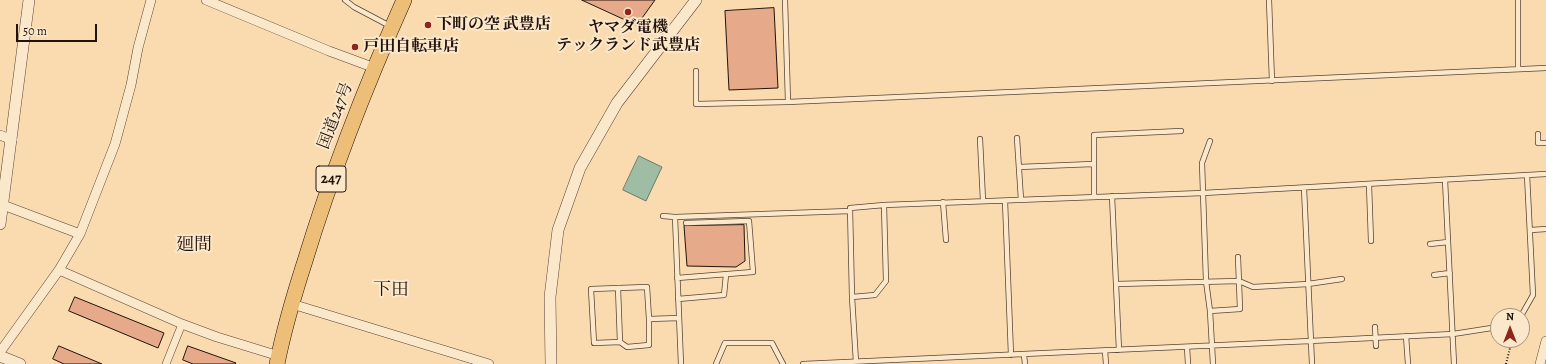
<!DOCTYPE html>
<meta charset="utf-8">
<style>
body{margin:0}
#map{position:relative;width:1546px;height:364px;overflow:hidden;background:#f9dbaf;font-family:Alegreya,serif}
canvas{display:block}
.north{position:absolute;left:1490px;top:308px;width:40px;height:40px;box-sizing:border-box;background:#fbe8cb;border:1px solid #a4927f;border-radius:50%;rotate:0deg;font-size:11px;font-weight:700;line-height:16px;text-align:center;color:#22120c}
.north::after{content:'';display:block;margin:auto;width:14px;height:18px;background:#8f2418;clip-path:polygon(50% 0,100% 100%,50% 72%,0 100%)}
.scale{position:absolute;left:16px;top:24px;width:81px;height:18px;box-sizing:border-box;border:2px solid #22120c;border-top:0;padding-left:5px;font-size:12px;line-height:14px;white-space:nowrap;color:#22120c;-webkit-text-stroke:3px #fbe8cb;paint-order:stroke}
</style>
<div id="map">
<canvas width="1546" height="364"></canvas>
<div class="north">N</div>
<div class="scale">50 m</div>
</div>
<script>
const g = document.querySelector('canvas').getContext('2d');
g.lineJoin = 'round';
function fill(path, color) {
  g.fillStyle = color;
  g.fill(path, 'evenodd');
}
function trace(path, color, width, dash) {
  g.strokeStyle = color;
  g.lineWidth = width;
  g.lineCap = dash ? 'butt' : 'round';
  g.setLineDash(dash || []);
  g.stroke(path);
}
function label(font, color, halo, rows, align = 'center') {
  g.font = font + ' Alegreya,"Noto Serif JP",serif';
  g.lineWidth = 4;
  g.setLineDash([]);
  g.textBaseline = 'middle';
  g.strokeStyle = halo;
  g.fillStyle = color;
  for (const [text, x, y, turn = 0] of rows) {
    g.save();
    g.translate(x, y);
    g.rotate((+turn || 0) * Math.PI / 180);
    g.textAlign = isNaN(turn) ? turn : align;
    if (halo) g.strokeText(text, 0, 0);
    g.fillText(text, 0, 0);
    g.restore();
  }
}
const water = new Path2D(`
 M639,156L662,167L646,201L623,190Z`);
fill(water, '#9fbca5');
trace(water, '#6d7868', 1);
const building = new Path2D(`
 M582,0H655L637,25Z
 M774,8L778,88L729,90L725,11Z
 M744,225L745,261L736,267L687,266L684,226Z
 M75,297L164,333L158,348L69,311Z
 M59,346L102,364H64L53,359Z
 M188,346L236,363L235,364H193L183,360Z`);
fill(building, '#e6a98a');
trace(building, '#22120c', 1);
const service = new Path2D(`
 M345,0L354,7L390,26
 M785,0L788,102
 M1269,0L1272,81
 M1518,0V69
 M696,71V104L788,102L1546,68
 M1538,134V143H1546
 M1017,138L1021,200
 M980,139L983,201
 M1210,141L1202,163L1206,281L1210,311L1213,364
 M1019,167L1093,164
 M1527,175L1546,174
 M1445,180L1454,364
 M1369,185L1371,241
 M1304,188L1312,364
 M1094,196V135L1181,131
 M1112,196L1119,350
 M1005,201L1011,355
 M943,202L946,240
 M663,216L675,217
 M1531,230L1546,229
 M1430,244L1448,242
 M1434,275L1450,273
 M677,278L753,272L749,221L686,223
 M1116,284L1239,281L1253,287L1308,284L1342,279
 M618,288L620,342
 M852,297L875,295L886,281L884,205
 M678,299L724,295L726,275
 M1210,311L1240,309L1238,257
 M649,319L647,287L591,289L594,343L620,342L627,347L649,345V319L679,318
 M1375,327L1376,346
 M1406,336L1408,364
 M1187,347L1188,364
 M1105,351L1106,364
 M1024,355L1025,364
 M856,362L852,297L850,208L884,205L1203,193L1527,175L1533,295L1521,316
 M681,364L675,217L850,211
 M716,364L725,343H772L783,364
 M803,364L1310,341L1453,334L1498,327`);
const pedestrian = new Path2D(`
 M166,364L182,324`);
const minor = new Path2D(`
 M206,0L329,51L375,68
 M0,135L12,140
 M3,205L80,234
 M59,270L182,324L217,337L279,356
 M292,304L489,364
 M0,352L59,270L80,234L115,144L131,85L138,48L151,0
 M1540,364L1546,341`);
const tertiary = new Path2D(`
 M0,224L29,0
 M0,356L20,364
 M551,364L550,297L558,230L580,168L617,103L696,0`);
const trunk = new Path2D(`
 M277,364C284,329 294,295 305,261C332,172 366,85 404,0`);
trace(service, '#584435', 6);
trace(pedestrian, '#584435', 8);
trace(minor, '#584435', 10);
trace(tertiary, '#584435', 12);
trace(trunk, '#22120c', 16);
trace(new Path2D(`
 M1506,364L1512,340`), '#22120c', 2, [1, 2]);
trace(service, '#fbe8cb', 4.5);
trace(pedestrian, '#fbe8cb', 7);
trace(minor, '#fbe8cb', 9);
trace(tertiary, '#fbe8cb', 11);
trace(trunk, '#ecbe78', 15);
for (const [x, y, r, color] of [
 [628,12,4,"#8f2418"],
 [428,25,4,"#8f2418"],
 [355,47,4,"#8f2418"]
]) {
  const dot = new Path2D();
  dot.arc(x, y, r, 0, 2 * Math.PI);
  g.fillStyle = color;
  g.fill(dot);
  trace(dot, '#fbe8cb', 1.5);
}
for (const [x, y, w] of [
 [331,179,30]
]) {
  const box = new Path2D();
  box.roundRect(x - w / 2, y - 13, w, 26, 3);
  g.fillStyle = '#fbe8cb';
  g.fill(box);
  trace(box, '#22120c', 1);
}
label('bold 15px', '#22120c', null, [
 ["247",331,179]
]);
label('bold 16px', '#22120c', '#fbe8cb', [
 ["下町の空 武豊店",436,25],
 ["ヤマダ電機",628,28,"center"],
 ["テックランド武豊店",628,46,"center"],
 ["戸田自転車店",363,47]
], 'left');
label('16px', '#22120c', '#fbe8cb', [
 ["国道247号",336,116,-69]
]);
label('18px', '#22120c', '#fbe8cb', [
 ["廻間",194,246],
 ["下田",391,291]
]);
</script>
